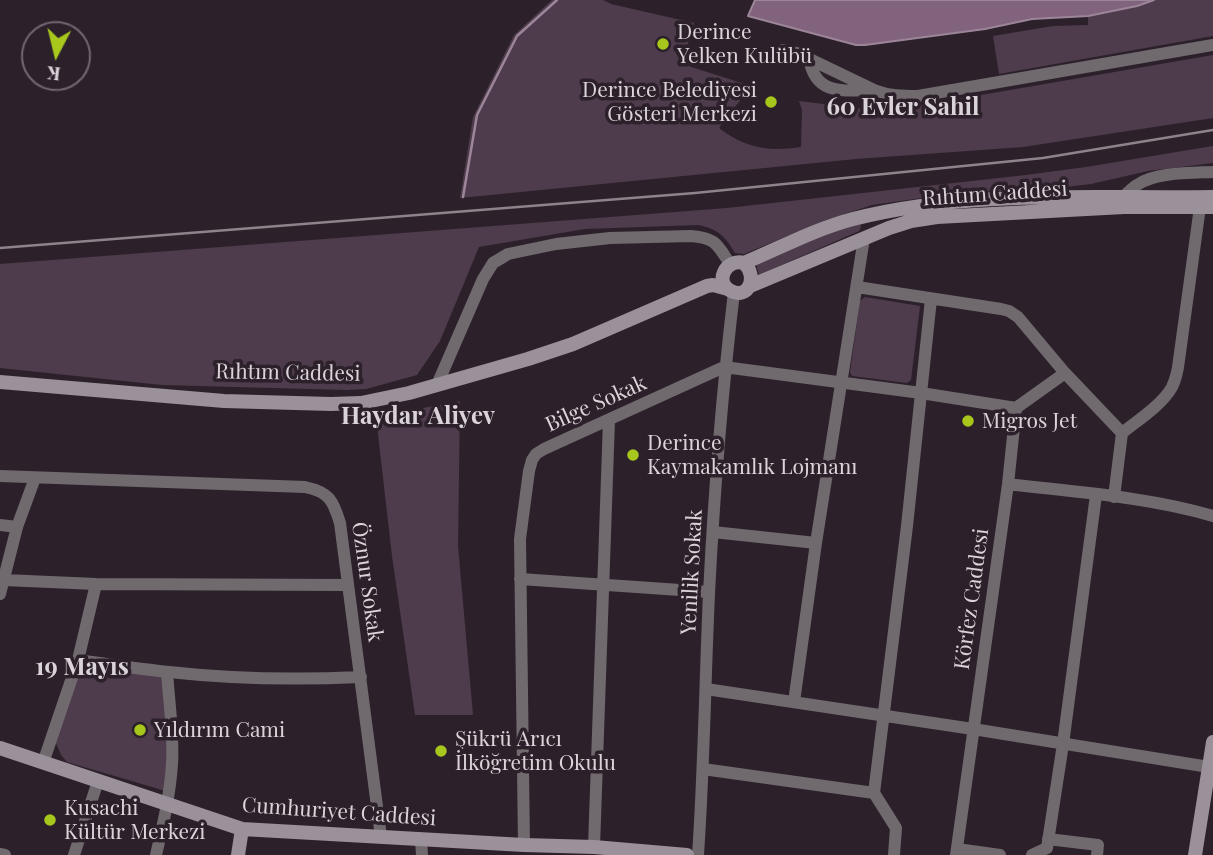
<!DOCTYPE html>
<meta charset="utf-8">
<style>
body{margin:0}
#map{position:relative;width:1213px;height:855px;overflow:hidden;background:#2c212b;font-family:"Playfair Display",serif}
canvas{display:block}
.north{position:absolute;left:21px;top:21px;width:70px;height:70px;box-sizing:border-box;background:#2c212b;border:2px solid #726871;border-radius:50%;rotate:187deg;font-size:19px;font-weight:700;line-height:28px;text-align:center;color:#dbd3da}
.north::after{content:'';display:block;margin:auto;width:24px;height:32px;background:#a8c71d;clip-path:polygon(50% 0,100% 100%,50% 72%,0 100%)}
</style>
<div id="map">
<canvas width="1213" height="855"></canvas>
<div class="north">K</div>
</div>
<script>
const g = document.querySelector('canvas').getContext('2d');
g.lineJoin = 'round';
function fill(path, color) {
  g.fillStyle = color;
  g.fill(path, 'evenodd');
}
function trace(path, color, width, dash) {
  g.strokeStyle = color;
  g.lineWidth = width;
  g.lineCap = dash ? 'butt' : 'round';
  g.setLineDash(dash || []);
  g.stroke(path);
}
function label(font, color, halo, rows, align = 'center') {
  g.font = font + ' "Playfair Display",serif';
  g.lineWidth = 7;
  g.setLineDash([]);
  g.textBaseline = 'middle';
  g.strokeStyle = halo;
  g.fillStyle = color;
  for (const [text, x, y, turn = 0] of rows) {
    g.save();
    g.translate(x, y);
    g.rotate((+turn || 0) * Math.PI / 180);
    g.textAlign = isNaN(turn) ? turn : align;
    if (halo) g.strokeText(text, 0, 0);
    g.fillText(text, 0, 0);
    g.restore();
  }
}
fill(new Path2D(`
 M552,0H603L611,4L694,23L682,64L751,86L719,128C745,148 768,152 801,147L802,110L799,101L873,110L923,105L1213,55V118L1023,147L856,159L460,198L473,117L514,35Z
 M1154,0H1213V36L999,74L993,36L1053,26L1088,25V16L1137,6Z
 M1213,146V163L1148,171L1091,184L1057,188L1035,190L964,192L872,205L826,220L744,254L735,253C725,236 718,229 698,225L585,229L479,247L440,341L417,375L366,389L347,390L162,385L0,368V264L727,208L1026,175L1086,167Z
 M855,222L860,223L861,227L859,231L759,275L756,264Z
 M865,297L920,306L911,380L907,383L852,376L850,372L860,301Z
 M460,401L458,546L473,715H415L392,556L376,417Z
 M78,660L167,672L169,792L67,762L61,755L55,741Z`), '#4e3c4c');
const water = new Path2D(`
 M755,0H1154L1137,6L1088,16L1032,19L985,29L865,45H856L748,16Z`);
fill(water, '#81637d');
trace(water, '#9c8599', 2);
trace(new Path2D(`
 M463,197L477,115L517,36L557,0`), '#9c8599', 2.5);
trace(new Path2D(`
 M783,50L797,53L874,90C890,96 902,96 918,96L1213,45
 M809,58C815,95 842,91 871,90
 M1124,196C1128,193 1132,188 1137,185C1155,172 1191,173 1213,172
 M857,287L1001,309L1009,311L1018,317L1065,373L1122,433
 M437,385L483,279L493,263L508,254L556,244L610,238L691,236C716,238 717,244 730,264
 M0,476L305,487C329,492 333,500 340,523L381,837
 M1008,484C1075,492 1149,497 1213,516
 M1114,497L1122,433C1137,421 1163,404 1172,387C1176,379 1178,369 1179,360L1200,207
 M0,525L17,527
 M713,532L816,543
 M520,579L709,592
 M4,580L96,584L348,585
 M0,594L17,527L35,478
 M78,660C108,664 138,669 169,672C233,679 297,680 361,677
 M706,689L973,729L1209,767
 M794,702L816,543L864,238
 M43,763L78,660L96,584
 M703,769L874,793L896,828L894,855
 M874,793L907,526L931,299
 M1048,839L1098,845L1097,855
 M421,840L422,855
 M524,845L520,539L529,471L532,460L536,454L544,449L724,367L921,393L1016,408
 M594,847L609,420
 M957,849L1000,855
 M0,854L5,855
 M74,855L98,781
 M156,855C163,825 170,795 172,764C174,734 169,703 167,672
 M698,855C704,768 705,681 709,594C714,493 722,393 734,292
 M956,855L1008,484L1016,408L1065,373
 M1032,855L1047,848L1063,744L1096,495`), '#706a6f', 12);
trace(new Path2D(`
 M744,263C758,276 749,300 731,291C714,283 725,258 744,263C780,248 815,229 853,219C970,189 1093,199 1213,197
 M750,286L889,228L911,221L937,217L1124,207H1213
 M0,382L224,401L331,404L361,403L409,393L528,359L573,344L707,286L713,285L728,289
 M0,748L242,829L524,845L594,847L687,855
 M238,855L242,829
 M1195,855L1213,742`), '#9b919a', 14);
trace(new Path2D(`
 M0,248L695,193L1043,158L1213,130`), '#8c838b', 2.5);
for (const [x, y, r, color] of [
 [663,44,7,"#a8c71d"],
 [771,102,7,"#a8c71d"],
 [968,421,7,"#a8c71d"],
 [633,455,7,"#a8c71d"],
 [140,730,7,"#a8c71d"],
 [441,751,7,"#a8c71d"],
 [50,820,7,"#a8c71d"]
]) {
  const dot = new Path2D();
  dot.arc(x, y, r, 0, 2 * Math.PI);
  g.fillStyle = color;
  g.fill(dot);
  trace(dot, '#2c212b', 2.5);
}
label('21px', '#dbd3da', '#2c212b', [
 ["Derince",677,32],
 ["Yelken Kulübü",677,56],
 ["Derince Belediyesi",757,90,"right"],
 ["Gösteri Merkezi",757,114,"right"],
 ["Migros Jet",982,421],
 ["Derince",647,443],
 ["Kaymakamlık Lojmanı",647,467],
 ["Yıldırım Cami",154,730],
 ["Şükrü Arıcı",455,739],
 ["İlköğretim Okulu",455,763],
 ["Kusachi",64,808],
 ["Kültür Merkezi",64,832]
], 'left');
label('21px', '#dbd3da', '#2c212b', [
 ["Rıhtım Caddesi",995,194,-4],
 ["Rıhtım Caddesi",288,373,1],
 ["Bilge Sokak",596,404,-24],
 ["Yenilik Sokak",692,572,-87],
 ["Öznur Sokak",367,582,82],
 ["Körfez Caddesi",972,599,-82],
 ["Cumhuriyet Caddesi",339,812,4]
]);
label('bold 24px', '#dbd3da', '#2c212b', [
 ["60 Evler Sahil",903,108],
 ["Haydar Aliyev",418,417],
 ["19 Mayıs",82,668]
]);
</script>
